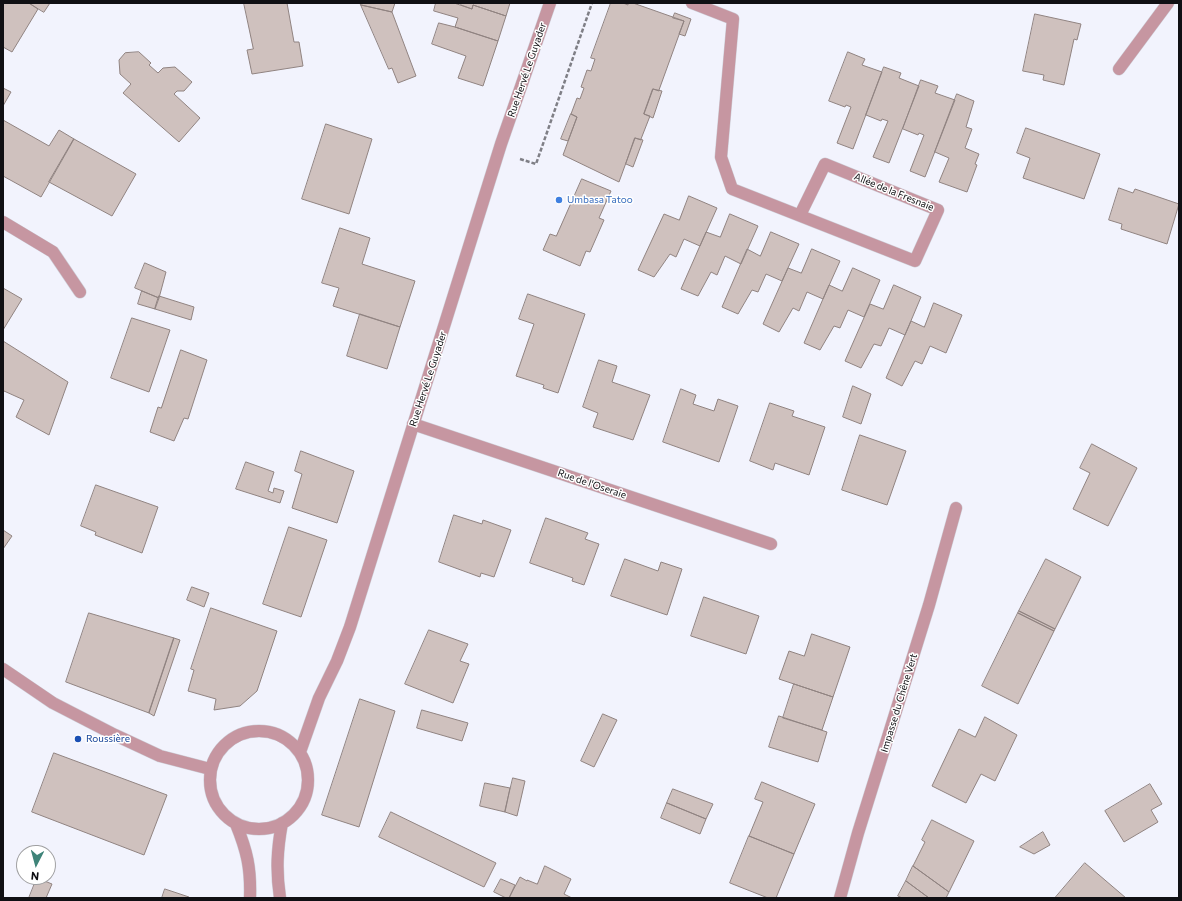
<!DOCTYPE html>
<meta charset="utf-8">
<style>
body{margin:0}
#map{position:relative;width:1182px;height:901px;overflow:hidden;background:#f2f3fd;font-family:Commissioner,sans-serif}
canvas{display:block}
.frame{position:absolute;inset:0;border:4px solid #101014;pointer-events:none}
.north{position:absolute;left:16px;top:845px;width:40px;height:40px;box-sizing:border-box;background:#fff;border:1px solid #9f9fa1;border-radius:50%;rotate:186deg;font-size:11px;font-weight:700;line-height:16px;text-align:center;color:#101014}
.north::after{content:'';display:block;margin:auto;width:14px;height:18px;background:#3f8479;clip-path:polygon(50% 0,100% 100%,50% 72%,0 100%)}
</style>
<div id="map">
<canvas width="1182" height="901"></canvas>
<div class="frame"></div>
<div class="north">N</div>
</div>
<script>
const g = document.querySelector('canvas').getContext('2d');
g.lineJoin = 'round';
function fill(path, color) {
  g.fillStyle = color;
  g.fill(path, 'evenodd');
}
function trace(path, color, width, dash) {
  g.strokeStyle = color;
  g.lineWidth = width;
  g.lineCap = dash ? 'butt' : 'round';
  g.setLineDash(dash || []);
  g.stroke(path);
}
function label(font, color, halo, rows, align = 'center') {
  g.font = font + ' Commissioner,sans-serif';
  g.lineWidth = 3;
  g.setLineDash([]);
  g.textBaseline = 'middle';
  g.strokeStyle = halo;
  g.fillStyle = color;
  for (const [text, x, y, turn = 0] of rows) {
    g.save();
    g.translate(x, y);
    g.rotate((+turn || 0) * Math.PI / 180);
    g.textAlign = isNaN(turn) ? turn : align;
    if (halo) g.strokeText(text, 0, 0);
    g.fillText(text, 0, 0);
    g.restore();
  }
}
const building = new Path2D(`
 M3,3H29L38,9L12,52L3,47Z
 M29,3H50L44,12Z
 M244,3H287L294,42H299L303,66L252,74L247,50L253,49Z
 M360,3H395L392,12L361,5Z
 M436,3H454L472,9L473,5L506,16L498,41L455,27L458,18L434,11Z
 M462,3H510L506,16L473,5L472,9L461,5Z
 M611,3H623L628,5V3H633L684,21L659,90V91L653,89L644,114L650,116L641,139V140L635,138L619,182L563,155L577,117L571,114L577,98L580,99L584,88L581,87L587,70L591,71L595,59L591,58Z
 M361,5L392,12L416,76L398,83L392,68L389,69Z
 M675,13L691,19L685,36L679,34L684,21L673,18Z
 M1035,14L1081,24L1077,40L1074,39L1064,85L1043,80L1044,75L1023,71Z
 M439,23L455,27L498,41L483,86L458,78L466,56L432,44Z
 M139,52L151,63L149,65L158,73L163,68L175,67L192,82L184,91H177L174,94L200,118L179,142L123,93L131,84L120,74L119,60L125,53Z
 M848,52L865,59L862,65L882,72L853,149L837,143L851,107L846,105L845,107L829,101Z
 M884,67L901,73L899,78L919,86L889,163L873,157L888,121L882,119L881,121L866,115Z
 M921,80L938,86L935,93L955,100L925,177L910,171L924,135L919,133L918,135L903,129Z
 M3,88L11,92L3,106Z
 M653,89L662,91L653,118L644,114Z
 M957,94L974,101L966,127L972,129L965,148L979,154L975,164L977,165L967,192L939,182L949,158L935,152Z
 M571,114L577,117L568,141L561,139Z
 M3,120L49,146L59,130L74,139L41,197L3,176Z
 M326,124L372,139L349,214L302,199Z
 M1026,128L1100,154L1084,199L1023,178L1030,158L1017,153Z
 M635,138L643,140L633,167L626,164Z
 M74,139L136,174L112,216L49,182Z
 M582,179L611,191L599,218L604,220L590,252L586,251L580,266L543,250L550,234L556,236Z
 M1119,188L1133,193L1135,189L1179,204L1167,244L1121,229L1122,224L1109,220Z
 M689,196L717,208L700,246L684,239L676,257L670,254L654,277L638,270L664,214L679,220Z
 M730,214L758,226L741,264L725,256L717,275L711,272L698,296L681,289L706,232L720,237Z
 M340,228L370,238L362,264L415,281L400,327L333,306L339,288L322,283Z
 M771,232L799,244L782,281L766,274L758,292L752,290L738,314L722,307L747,249L760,256Z
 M812,249L840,261L823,299L807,292L799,311L793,308L779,332L763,324L788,268L801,273Z
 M145,263L166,272L159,298L135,288Z
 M853,268L880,280L864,317L848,310L840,328L834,326L820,350L804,343L829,285L842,291Z
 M894,285L921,297L905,335L889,328L881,346L874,344L861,368L845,361L870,304L883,309Z
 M3,288L22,299L3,330Z
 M142,291L159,298L155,309L138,304Z
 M528,294L585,314L558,393L543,388L544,385L516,376L534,324L519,319Z
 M159,296L194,307L191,320L155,309Z
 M934,303L962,315L946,353L930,346L922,364L915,361L902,386L886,378L911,321L924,327Z
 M360,314L400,327L387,369L347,356Z
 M132,318L170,330L149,392L111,378Z
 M3,341L68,382L49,435L16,417L24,400L4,391L3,393Z
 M181,350L207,360L188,419L184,418L174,441L150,432L158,407L161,408Z
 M599,360L617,366L612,382L650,395L633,440L593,427L598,413L583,407Z
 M853,386L871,394L861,424L843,417Z
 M681,389L696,395L693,404L714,411L718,399L738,406L719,462L663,442Z
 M770,403L794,411L792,416L825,427L809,475L775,463L773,470L750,461Z
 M860,435L906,451L887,505L842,490Z
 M1092,444L1137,468L1108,526L1073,509L1090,473L1080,468Z
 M301,451L354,471L337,523L292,508L302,474L295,471Z
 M246,462L274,472L268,491L273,493L274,488L284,491L280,503L236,489Z
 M96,485L158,507L142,553L95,535L96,532L81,526Z
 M454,515L482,524L483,520L511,530L494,577L481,573L480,577L439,562Z
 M546,518L588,533L585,539L599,544L584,585L572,581L573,578L530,563Z
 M289,527L327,540L301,617L263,604Z
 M3,530L12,536L3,549Z
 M625,559L658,571L661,562L682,569L667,615L611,596Z
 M1046,559L1081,577L1055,629L1019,611Z
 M192,587L209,593L204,607L187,600Z
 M704,597L759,616L746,654L691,636Z
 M211,608L277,631L257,691L240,706L214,710L216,699L188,691L194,670L191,669Z
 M1019,611L1055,629L1054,631L1018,613Z
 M89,613L174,638L149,713L66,682Z
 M1018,613L1054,631L1018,704L982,686Z
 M429,630L468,644L460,661L469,664L453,703L405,684Z
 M812,634L850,647L833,697L779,679L789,651L804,656Z
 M174,638L180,640L154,716L149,713Z
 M794,684L833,697L822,730L783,718Z
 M360,699L395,711L359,827L322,815Z
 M422,710L468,723L462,741L417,728Z
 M603,714L617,720L594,767L581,761Z
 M779,716L827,732L818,762L769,747Z
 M985,717L1017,735L995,781L981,774L966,803L932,786L959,729L975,737Z
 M54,753L167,795L144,855L32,812Z
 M513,778L525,781L517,816L505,812Z
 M762,782L815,804L794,854L749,836L763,802L755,799Z
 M485,783L510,788L505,812L480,806Z
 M1150,784L1162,804L1151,810L1158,822L1124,842L1105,811Z
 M673,789L713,804L706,819L667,803Z
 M667,803L706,819L700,834L661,818Z
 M391,812L496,863L484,887L379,837Z
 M932,820L974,841L949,892L913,866L925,842L922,840Z
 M1043,832L1050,845L1034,854L1020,847Z
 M749,836L794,854L776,898H768L730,883Z
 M1085,863L1126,898H1055Z
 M545,866L571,879L564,894L572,898H509L520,877L527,881V880L537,884Z
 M913,866L949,892L946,898H929L906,881Z
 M37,878L52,884L46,898H29Z
 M501,879L515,885L509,898H506L494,892Z
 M906,881L929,898H902L898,896Z
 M165,889L189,897V898H162Z`);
fill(building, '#cfc1be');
trace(building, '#908381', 1);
const minor = new Path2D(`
 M692,3L733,19L721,157L732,189L915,261L938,210L825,164L800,215
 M1119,69L1168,3
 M3,222L53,252L80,292
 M413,424L771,544
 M3,669L53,703L115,735L160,756L210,769
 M210 780a49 49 0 1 1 98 0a49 49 0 1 1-98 0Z
 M300,752L319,698L337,661L350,627L501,144L550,3
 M236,824C247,851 251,868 250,898
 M280,898C276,871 277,850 282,823
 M840,898L858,833L929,605L956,508`);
trace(minor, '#cecfd8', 13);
trace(new Path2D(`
 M520,159L536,164L592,3`), '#7f7f86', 2.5, [4, 2]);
trace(minor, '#c696a1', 12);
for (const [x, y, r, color] of [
 [559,200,4,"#3f7fe0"],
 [78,739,4,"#1a4fb4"]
]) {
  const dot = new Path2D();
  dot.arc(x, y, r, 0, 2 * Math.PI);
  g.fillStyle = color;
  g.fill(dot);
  trace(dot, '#fff', 1.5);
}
label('10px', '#101014', '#fff', [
 ["Rue Hervé Le Guyader",527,70,-71],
 ["Allée de la Fresnaie",894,192,22],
 ["Rue Hervé Le Guyader",428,379,-72],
 ["Rue de l'Oseraie",592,484,19],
 ["Impasse du Chêne Vert",899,703,-73]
]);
label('10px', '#366cbe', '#fff', [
 ["Umbasa Tatoo",567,200]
], 'left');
label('10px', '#164399', '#fff', [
 ["Roussière",86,739]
], 'left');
</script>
